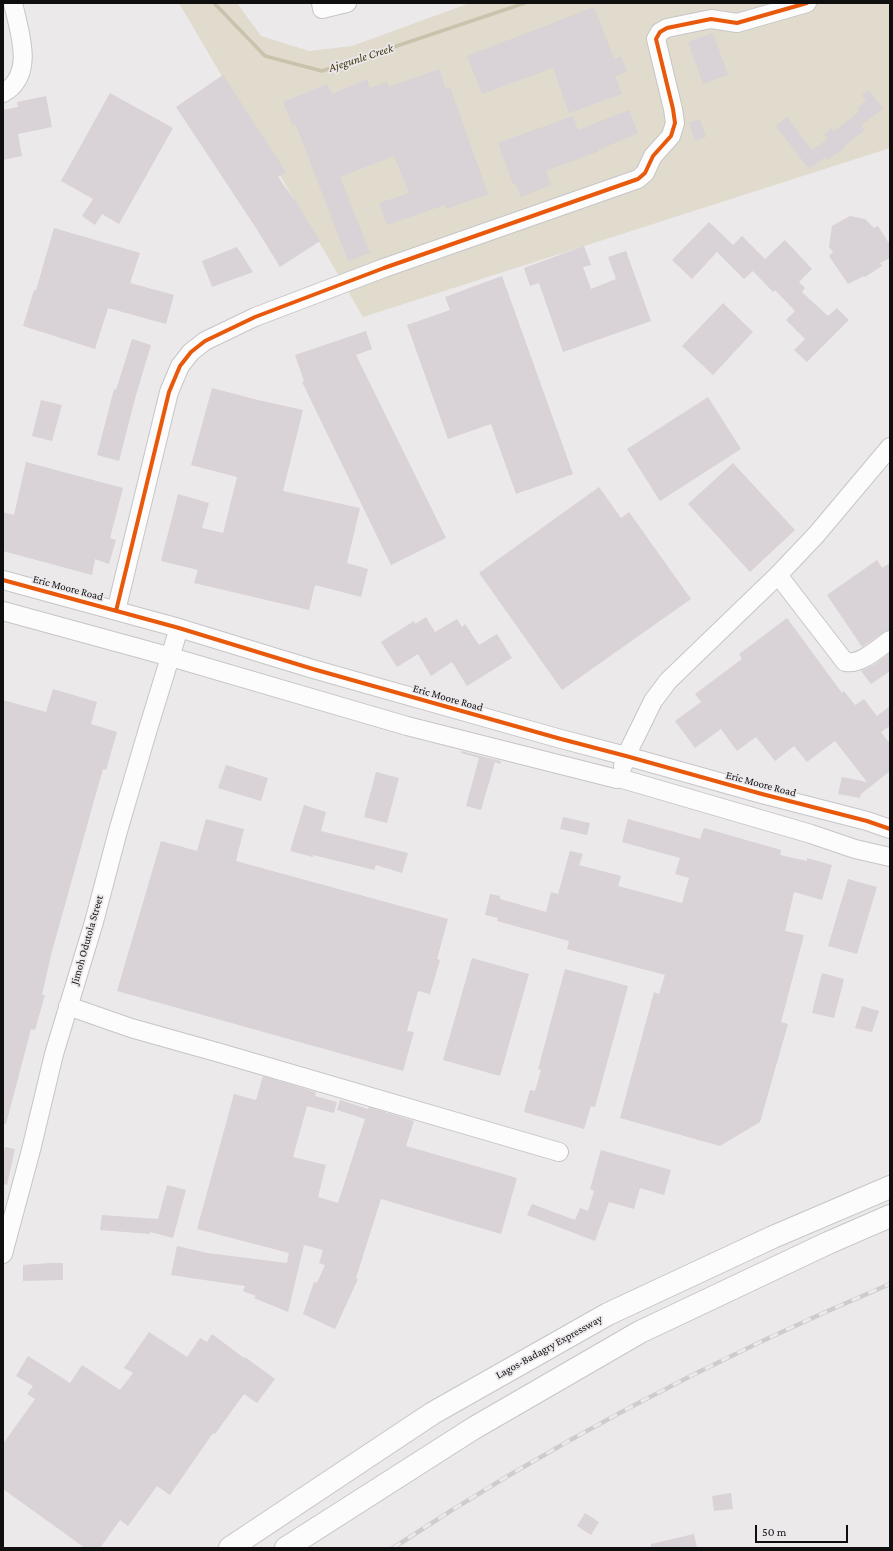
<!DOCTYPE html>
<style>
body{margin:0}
#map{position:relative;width:893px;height:1551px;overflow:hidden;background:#ebe9ea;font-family:"Crimson Pro",serif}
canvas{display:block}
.frame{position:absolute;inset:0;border:4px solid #100f10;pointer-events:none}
.scale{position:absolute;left:755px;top:1525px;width:93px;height:18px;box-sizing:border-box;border:2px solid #100f10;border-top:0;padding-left:5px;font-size:12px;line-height:14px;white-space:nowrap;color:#100f10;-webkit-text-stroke:3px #ece8eb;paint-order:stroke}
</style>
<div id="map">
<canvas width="893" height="1551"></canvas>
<div class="frame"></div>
<div class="scale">50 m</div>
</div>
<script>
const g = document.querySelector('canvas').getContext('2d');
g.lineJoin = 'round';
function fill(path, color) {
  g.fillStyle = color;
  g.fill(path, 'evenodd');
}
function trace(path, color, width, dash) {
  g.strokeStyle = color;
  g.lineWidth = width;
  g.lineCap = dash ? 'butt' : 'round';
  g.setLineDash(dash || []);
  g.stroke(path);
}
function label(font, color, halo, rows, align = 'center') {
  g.font = font + ' "Crimson Pro",serif';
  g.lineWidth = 3.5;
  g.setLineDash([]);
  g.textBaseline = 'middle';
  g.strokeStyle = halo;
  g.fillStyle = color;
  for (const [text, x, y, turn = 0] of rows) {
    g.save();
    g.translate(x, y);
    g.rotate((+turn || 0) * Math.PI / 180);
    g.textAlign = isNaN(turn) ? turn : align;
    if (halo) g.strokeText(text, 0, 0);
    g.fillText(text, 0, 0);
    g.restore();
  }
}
fill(new Path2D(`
 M179,3H237L261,36L309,51L352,46L470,3H890V148L363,317Z`), '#e0dbcd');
trace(new Path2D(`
 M214,3L265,56L322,71L525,3`), '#c9c2ac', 3.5);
fill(new Path2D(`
 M594,7L614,59L621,56L627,72L615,76L622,94L569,113L553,68L482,94L467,56Z
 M713,33L728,75L703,84L688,42Z
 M439,69L446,89L450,87L488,194L446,209L445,205L387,225L379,203L409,193L394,156L340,177L370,253L348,261L296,125L293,126L283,102L327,84L332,94L367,79L370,88L387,82L389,87Z
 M223,75L286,172L278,177L296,202L320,241L280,267L256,228L176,107Z
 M869,90L883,109L861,125L865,130L844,146L845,148L827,160L825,157L809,169L776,126L787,117L812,150L828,139L824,134L832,128L834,131L859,112L857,108L866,101L862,95Z
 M110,93L173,128L119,224L102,214L95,225L82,216L93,199L61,181Z
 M46,96L52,127L18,134L22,156L3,160V110L18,107L17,102Z
 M629,110L638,133L598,150L599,151L546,171L551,185L521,197L515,183L513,184L498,143L573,116L578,130Z
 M700,119L706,137L695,141L689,123Z
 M850,216L865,219L874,228L878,226L890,245V258L880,263L882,266L865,277L864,276L848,284L829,256L833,252L829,247L832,226Z
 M709,222L733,245L742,236L765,259L785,240L812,269L799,282L805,288L802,292L828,316L837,308L849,320L807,362L794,350L805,339L786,320L795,311L775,290L773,292L753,271L744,279L717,252L692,279L672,260Z
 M54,228L140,253L130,283L174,295L166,324L108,308L95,349L23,326L34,290H36Z
 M584,246L591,265L583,267L591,289L616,279L608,257L626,251L651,321L563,352L539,283L530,286L524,268Z
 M237,247L253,272L212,287L202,261Z
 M502,276L573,474L516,494L491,424L448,439L407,325L450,310L445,297Z
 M723,303L753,332L713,375L682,346Z
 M366,331L372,349L356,355L446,538L391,565L302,382L304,381L295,355Z
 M132,339L151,345L136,395L119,461L97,455L114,389L116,390Z
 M212,388L258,400L303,410L283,491L360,508L347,563L368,569L361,597L315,585L309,610L194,583L198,570L161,561L178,494L209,503L202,528L223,533L237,477L191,465Z
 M708,397L741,449L660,501L627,449Z
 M41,400L62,405L52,441L32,436Z
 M26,462L123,488L110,538L116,540L109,564L95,559L92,575L3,551V512L14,515Z
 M733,463L795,530L750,572L688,504Z
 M599,487L621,518L629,512L691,599L562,690L479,573Z
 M877,560L882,568L890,563V630L884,632L862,647L827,595Z
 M426,617L435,632L457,619L462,627L465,624L479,645L497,634L512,658L467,686L452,662L431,676L418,654L397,667L381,642L414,621L415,624Z
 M787,618L842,693L844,691L855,705L864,699L877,716L890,706V726L881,732L890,744V771L861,794L860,798L838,794L842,777L867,782L835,741L807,762L794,746L775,761L756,737L737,751L721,729L695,748L675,721L701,702L695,694L742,659L739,654Z
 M890,653V671L871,684L861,671L874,665Z
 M53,689L97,702L91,724L117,732L106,770L103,769L90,815L51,955L42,995H45L35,1030L31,1029L6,1124H3V700L46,712Z
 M461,751L501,761L500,764L495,762L481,810L466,806L479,758L461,753Z
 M226,765L268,778L261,801L218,788Z
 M376,772L399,778L387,823L364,817Z
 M304,805L326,812L321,831L408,853L402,873L376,865L374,870L313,855V857L290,851Z
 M563,817L590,823L587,835L560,829Z
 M206,819L244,829L236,861L448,919L437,959L440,960L430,994L418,991L407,1031L414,1032L403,1071L117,991L161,841L197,851Z
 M628,819L700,839L704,828L781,850L780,855L807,861V858L832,865L822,900L794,892L785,931L804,935L781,1022L788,1024L760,1122L720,1146L620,1118L654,992L659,994L665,975L567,949L569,941L497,921L498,918L485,915L490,894L500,896V899L546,912L551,892L558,894L570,851L583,854L579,865L621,876L618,886L682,903L689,878L675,874L680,858L622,842Z
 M848,879L877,887L857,954L828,946Z
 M472,958L529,974L500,1076L443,1060Z
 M565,969L628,986L595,1107L591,1106L584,1129L524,1112L530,1090L535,1091L541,1070L538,1069Z
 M822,973L844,979L834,1018L812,1013Z
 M862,1006L879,1011L872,1032L855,1028Z
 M263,1076L316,1092L315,1096L337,1102L334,1113L307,1106L293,1157L326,1165L318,1197L338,1203L365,1119L337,1110L340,1100L368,1109L369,1107L414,1121L406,1146L517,1178L501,1234L381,1199L356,1278L358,1279L335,1329L303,1314L314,1282L317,1283L325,1265L319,1263L323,1250L304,1245L288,1312L254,1298L256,1296L243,1291L245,1286L171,1275L177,1246L207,1253L287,1263L289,1253L197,1229L234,1094L256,1100Z
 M5,1147L15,1149L7,1185L3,1184V1158Z
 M601,1150L671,1170L664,1195L640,1188L634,1209L609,1202L595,1241L527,1215L532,1204L575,1220L580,1208L588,1211L594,1191L590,1189Z
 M167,1185L186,1190L173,1238L150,1232V1234L100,1230L102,1215L158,1219Z
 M51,1263H63V1280L23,1281V1265Z
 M149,1332L187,1357L200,1338L207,1342L212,1334L244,1358L245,1357L275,1379L257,1403L244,1394L215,1434L213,1433L170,1495L157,1486L128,1526L120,1520L100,1548H85L3,1489V1444L35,1399L27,1394L33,1386L16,1376L28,1356L70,1383L82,1365L120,1390L133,1373L124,1368Z
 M731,1493L733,1509L714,1511L712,1496Z
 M585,1513L599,1522L591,1535L577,1526Z
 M694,1534L697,1548H651V1544Z`), '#d9d2d7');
const minor = new Path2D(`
 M321,3L322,9L347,3
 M3,93C36,75 19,31 13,3
 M778,575L845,662C861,665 877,649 890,640
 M3,580L179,628L313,669L561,739L626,756L762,794L867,821L890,829
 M3,611L171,657L407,726L617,779L619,778L811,834L855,849L890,857
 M116,611L169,392L180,366L191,352L205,341L255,317L384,268L638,179L645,173L653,156L671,136L675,123L673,109L656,39L660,32L667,28L711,19L737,23L807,3
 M623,766L626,756L653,701L668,681L778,575L816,535L890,447
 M68,1006L131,1028L220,1053L559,1152
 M3,1254L31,1150L54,1054L94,922L118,831L148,729L179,628`);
const highway = new Path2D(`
 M230,1548L433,1413L608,1314L773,1237L890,1187
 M286,1548L474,1428L640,1332L828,1243L890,1216`);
trace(minor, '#c7c5c6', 20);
trace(highway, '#c7c5c6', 24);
trace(minor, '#fcfcfc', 18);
trace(highway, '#fcfcfc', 22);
const rail = new Path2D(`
 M393,1548C549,1445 717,1357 890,1284`);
trace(rail, '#cdcdcd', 4.5);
trace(rail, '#ece8eb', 3, [9]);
trace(new Path2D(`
 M3,580L179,628L313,669L561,739L626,756L762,794L867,821L890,829
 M116,611L169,392L180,366L191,352L205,341L255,317L384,268L638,179L645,173L653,156L671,136L675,123L673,109L656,39L660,32L667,28L711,19L737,23L807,3`), '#e8590c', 4);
label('11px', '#100f10', '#ece8eb', [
 ["Eric Moore Road",68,588,15],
 ["Eric Moore Road",448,698,16],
 ["Eric Moore Road",761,784,15],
 ["Jimoh Odutola Street",87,940,-74],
 ["Lagos-Badagry Expressway",549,1347,-29]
]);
label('italic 12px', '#40360c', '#ece8eb', [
 ["Ajegunle Creek",361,58,-18]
]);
</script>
